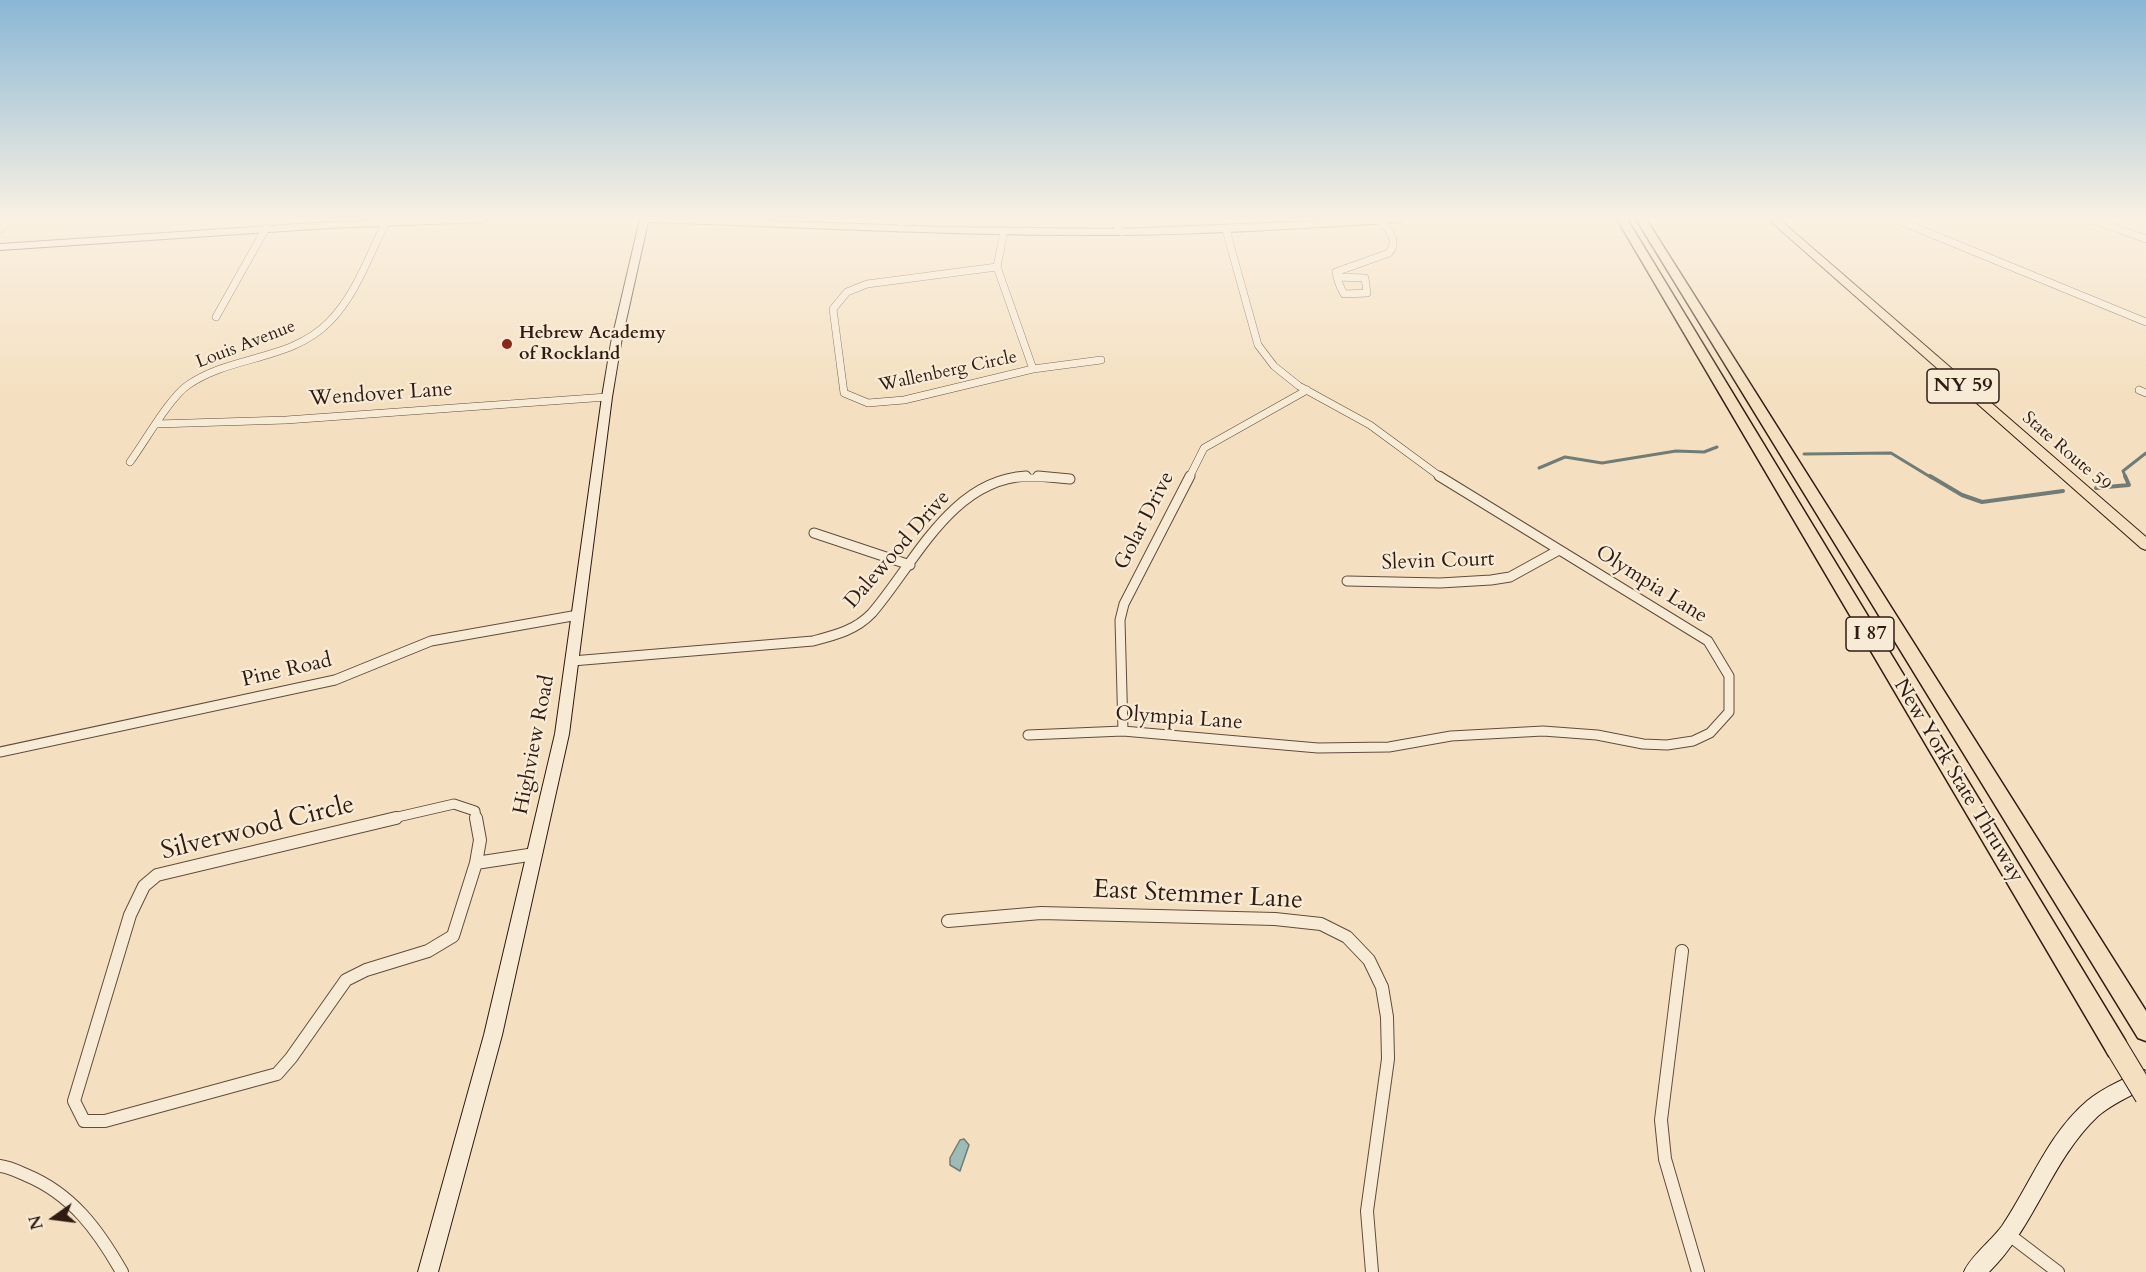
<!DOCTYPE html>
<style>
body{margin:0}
#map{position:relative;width:2146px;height:1272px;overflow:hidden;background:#f4e0c0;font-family:Cardo,serif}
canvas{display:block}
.north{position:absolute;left:24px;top:1188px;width:60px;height:60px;-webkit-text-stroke:4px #f8ebd6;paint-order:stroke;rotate:256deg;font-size:16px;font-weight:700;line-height:24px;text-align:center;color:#301b13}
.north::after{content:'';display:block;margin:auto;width:21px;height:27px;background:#301b13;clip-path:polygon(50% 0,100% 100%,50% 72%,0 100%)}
</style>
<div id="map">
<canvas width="2146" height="1272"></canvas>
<div class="north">N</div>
</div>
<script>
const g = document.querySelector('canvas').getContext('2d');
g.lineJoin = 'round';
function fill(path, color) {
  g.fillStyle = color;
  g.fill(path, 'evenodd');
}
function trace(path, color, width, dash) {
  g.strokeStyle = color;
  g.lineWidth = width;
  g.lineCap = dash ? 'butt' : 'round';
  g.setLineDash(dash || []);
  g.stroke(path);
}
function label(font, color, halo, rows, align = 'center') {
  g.font = font + ' Cardo,serif';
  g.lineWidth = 4.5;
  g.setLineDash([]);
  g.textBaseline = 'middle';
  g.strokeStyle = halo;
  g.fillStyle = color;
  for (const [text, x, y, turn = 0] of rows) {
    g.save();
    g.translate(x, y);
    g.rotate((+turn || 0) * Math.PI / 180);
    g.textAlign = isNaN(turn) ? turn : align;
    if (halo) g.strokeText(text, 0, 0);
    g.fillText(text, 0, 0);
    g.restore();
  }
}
const water = new Path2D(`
 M964,1139L969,1145L960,1171L950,1165V1158L960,1140Z`);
fill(water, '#9dbcb8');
trace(water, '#717c76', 1.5);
trace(new Path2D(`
 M1804,454L1891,453L1932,478
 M1539,468L1565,457L1602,463L1676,451L1704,452L1717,447
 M2126,478L2123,471L2146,453`), '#717c76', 3);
trace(new Path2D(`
 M1930,476L1962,495L1982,502L2063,491
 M2096,488L2129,485L2125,476`), '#717c76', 4);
const streetFar2 = new Path2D(`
 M901,219V228
 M1112,219L1122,232
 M1895,219L2146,322
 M2090,219L2146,239
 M0,229L10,219
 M1226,230L1258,345L1274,366L1299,386L1370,425L1442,478
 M1004,231L997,267L1033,369
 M997,267L867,284L847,292L833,309L844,393L868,403L904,400L1033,369L1101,360
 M1337,277L1365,278L1367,293L1344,294C1340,287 1337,280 1336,272L1389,253C1399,241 1389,231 1381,220
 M216,317L266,228
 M2139,390L2146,393
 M157,424L286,420L607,397
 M130,462C144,443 170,397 188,385C231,355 291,361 329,322C356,295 369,255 386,222
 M1012,478H1056
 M1189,478L1204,448L1307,390`);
const streetFar1 = new Path2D(`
 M1038,476L1070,479
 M814,533L910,565
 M1347,581L1440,583L1491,580L1510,577L1559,550
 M572,661L813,641C836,635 856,630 872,613C915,563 951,480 1026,476
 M1123,731L1120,620L1124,604L1190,476
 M1028,735L1123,731L1318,748L1389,747L1451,736L1543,731L1597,735L1643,744L1667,745L1693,741L1710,733L1729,712V676L1708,641L1439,476
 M0,752L335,680L431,641L578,615
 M389,819L454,804L475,811L476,819`);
const street = new Path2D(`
 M396,818L157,875L144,886L130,915L74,1101L84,1121H105L277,1074L291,1058L346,980L366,970L428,951L453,936L476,863
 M476,863L480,840L476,818
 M476,863L535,854
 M948,921L1041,913L1275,919L1321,924L1347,937L1369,960L1382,987L1387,1017L1388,1059L1367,1211L1372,1272
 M1682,951L1661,1120L1665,1159L1698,1272
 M0,1166C9,1167 17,1171 26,1175C72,1194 98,1230 122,1272
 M2008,1234L2058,1272`);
const secondary = new Path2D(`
 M421,219H488L484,222L329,228L0,250V244L329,222Z
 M640,219H719L943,227L1120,229L1362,219H1405L1401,222C1307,228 1214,234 1120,235C962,236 805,227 648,222L621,343L612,397L569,734L502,1035L438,1272H418L484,1035L555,734L602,397L611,343Z
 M2144,1070L2146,1071V1088C2130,1096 2112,1104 2098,1116C2051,1160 2035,1227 1989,1272H1964C1970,1257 1991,1241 2002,1226C2030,1185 2048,1134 2087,1101C2103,1088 2125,1078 2144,1070Z`);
const primary = new Path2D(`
 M1768,219H1779L2146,537V550L2141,548Z`);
const highway = new Path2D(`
 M1617,219H1627L2125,1040L2128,1048L2125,1056L2117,1059L2109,1056Z
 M1636,219H1646L2146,1011V1041L2138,1038Z`);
trace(streetFar2, '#614c3e', 8);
trace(streetFar1, '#614c3e', 11);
trace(street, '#614c3e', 14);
trace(secondary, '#301b13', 2);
trace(primary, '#301b13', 2);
trace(highway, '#301b13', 3);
trace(streetFar2, '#f8ebd6', 7);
trace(streetFar1, '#f8ebd6', 9);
trace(street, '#f8ebd6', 12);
fill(secondary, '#f8ebd6');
fill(primary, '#f4e0c0');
fill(highway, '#f4e0c0');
const highwayBridge = new Path2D(`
 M2117,1048L2146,1096`);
trace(highwayBridge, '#301b13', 24, []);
trace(highwayBridge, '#f4e0c0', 22);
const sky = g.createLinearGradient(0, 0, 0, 397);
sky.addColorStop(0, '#8ab7d5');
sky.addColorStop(0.55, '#faf1e3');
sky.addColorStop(1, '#faf1e300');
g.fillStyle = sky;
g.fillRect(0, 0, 2146, 397);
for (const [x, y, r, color] of [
 [507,344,6,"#8f2418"]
]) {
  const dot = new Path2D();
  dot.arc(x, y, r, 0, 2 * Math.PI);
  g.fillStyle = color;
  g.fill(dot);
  trace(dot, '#f8ebd6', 2);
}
label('bold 18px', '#301b13', '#f8ebd6', [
 ["Hebrew Academy",519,334],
 ["of Rockland",519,355]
], 'left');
label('18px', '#301b13', '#f8ebd6', [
 ["Louis Avenue",246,345,-21],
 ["Wallenberg Circle",948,372,-12],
 ["State Route 59",2066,452,41]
]);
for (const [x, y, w] of [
 [1963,386,72],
 [1870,634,48]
]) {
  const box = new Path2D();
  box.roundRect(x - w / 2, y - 17, w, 34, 4.5);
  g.fillStyle = '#f8ebd6';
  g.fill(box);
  trace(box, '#301b13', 1.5);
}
label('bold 20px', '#301b13', null, [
 ["NY 59",1963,386],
 ["I 87",1870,634]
]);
label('21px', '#301b13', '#f8ebd6', [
 ["Wendover Lane",381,395,-4],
 ["Golar Drive",1145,521,-63],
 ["Dalewood Drive",898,550,-49],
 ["Slevin Court",1438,562,-2],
 ["Olympia Lane",1651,585,32],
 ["Pine Road",287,671,-13],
 ["Olympia Lane",1179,719,4],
 ["Highview Road",535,745,-79],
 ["New York State Thruway",1958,781,59]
]);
label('26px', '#301b13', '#f8ebd6', [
 ["Silverwood Circle",258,829,-14],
 ["East Stemmer Lane",1198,896,3]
]);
</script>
